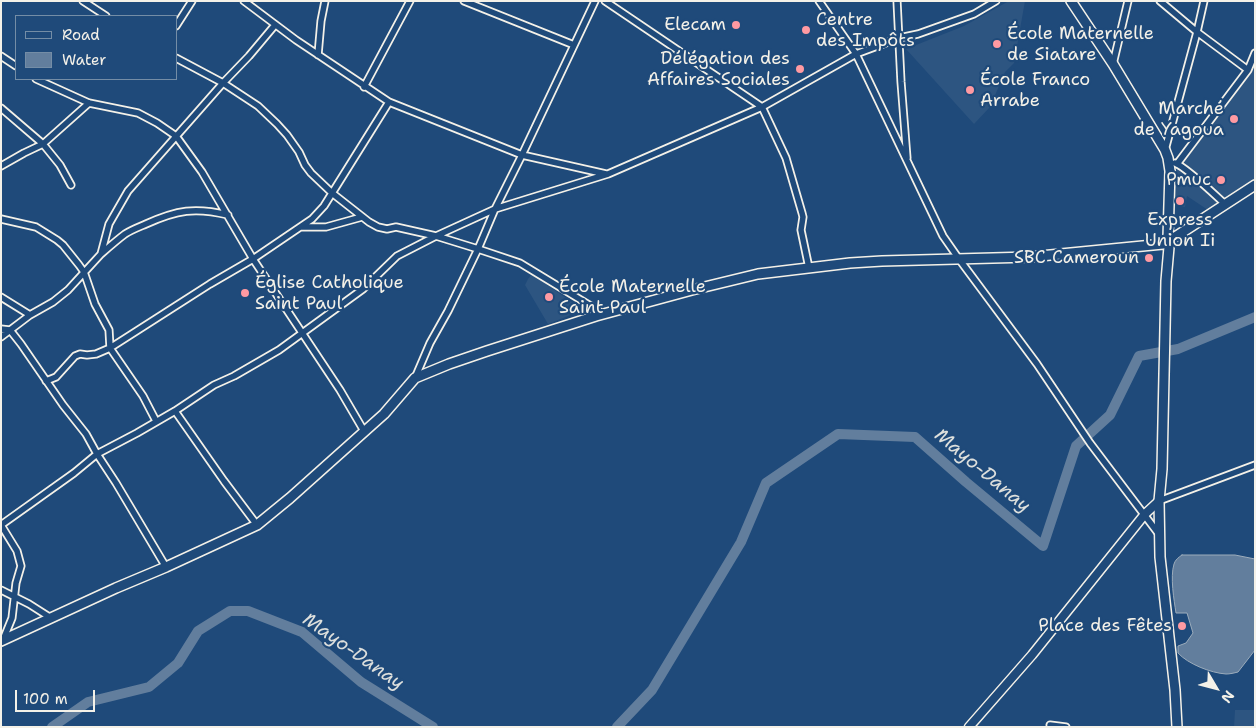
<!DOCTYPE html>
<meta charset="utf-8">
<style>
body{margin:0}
#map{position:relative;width:1256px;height:728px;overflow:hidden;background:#1f4a7a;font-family:"Shantell Sans",sans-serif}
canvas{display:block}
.frame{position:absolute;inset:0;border:2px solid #f4f1e8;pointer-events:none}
.legend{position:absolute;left:15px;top:15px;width:162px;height:65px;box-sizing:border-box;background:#1f4a7a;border:1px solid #748da6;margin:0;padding:6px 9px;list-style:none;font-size:15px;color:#f4f1e8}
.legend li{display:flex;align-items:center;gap:10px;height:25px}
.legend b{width:25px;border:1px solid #748da6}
.north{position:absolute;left:1191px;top:663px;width:50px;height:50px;-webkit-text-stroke:4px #1f4a7a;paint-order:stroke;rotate:127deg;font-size:14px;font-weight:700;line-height:20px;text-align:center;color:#f4f1e8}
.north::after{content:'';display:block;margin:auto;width:18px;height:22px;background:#f4f1e8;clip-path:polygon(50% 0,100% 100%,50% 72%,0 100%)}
.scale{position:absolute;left:15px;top:690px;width:80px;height:22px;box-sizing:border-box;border:2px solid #f4f1e8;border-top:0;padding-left:6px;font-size:15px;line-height:18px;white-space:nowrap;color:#f4f1e8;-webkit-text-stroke:4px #1f4a7a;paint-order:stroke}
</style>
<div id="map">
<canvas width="1256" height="728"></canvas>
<div class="frame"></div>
<ul class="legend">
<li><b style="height:6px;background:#1f4a7a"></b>Road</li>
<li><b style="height:14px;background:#627e9d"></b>Water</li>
</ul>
<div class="north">N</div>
<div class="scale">100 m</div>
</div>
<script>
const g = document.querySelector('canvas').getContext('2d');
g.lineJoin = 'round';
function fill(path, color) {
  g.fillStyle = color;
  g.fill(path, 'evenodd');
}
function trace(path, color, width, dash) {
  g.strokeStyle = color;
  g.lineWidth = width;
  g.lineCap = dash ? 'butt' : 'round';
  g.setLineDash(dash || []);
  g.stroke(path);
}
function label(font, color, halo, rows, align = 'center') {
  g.font = font + ' "Shantell Sans",sans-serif';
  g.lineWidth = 4.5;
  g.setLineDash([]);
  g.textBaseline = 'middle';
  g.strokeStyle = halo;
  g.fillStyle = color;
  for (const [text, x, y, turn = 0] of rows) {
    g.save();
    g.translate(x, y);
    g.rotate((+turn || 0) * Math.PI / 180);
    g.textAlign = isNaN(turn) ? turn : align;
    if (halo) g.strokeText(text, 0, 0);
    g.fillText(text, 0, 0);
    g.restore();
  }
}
fill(new Path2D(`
 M1009,1H1025L1014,63L1005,72L990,107L974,124L906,49L964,26Z
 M1255,60V180L1208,210L1187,196L1185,207L1173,205L1176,170L1251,69Z
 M532,274L583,310L548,324L525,285L528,279Z
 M1235,710H1255V727H1234Z`), '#2d5581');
const water = new Path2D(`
 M1182,555H1235L1255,559V650L1238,672C1234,673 1230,674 1226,674C1211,673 1188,664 1178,653V646L1186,643L1193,633L1187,613H1176C1174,600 1170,577 1174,564C1175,560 1179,557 1182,555Z`);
fill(water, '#627e9d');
trace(water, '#9cacbb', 1);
trace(new Path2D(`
 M52,727L88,702L149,687L178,663L198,631L230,611H248L302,632L361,682L433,727
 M617,727L652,690L741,542L766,483L838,434L915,437L966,482L1043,546L1076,446L1110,415L1139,356L1178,349L1255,317`), '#627e9d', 10);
const minor = new Path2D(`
 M83,1L106,16
 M244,1L296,40L389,102L522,155L606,174
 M464,1L574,45
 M605,1L762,107L786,158L802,213L803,217L801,230L809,268
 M819,1L856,54L943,236L959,259L1037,364L1090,443L1158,533
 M897,1L901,82L907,158
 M1160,1L1197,32L1248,70
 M176,26L192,1
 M318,55L321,21L325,1
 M1,56L16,66
 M176,58L223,83L258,106L277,124L287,135L299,152L305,165L311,173L332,193L369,222L378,227L387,229L396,227L436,236L478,249L520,263L604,314
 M1113,64L1128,1
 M36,79L89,103L138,113L157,123L176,136L202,172L253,259L340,390L364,431
 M364,87L410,1
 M1,108L43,144L60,165L71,185
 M1165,150L1197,32L1204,1
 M1175,163C1186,167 1215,195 1225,204
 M1177,164L1248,70L1255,53
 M1,166L24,153L43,144L89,103
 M1,219L36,227L57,240L63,245L79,265L84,272L95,304L109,330L110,348L143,396L156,421
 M301,227H326L362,217
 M101,254C109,247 117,240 125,234C131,230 139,227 146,224C177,210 195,207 228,215
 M1,297L30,315
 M1,329L10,330L21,344L63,405L86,434L97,454L116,483L166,567
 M1,337L30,315L53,302L68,290L101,254L109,224L128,191L223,83L249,56L275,25
 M415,378L430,343L448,311L478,249L495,209L522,155L595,1
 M46,381L56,377L75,356L80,354L87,355L96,354L110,348L210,284L253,259L312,219L324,206L389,102
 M175,411L224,481L257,525
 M1159,501L1255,465
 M1,525L74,473L97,454L137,433L175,411L214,385L234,376L279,350L363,289L397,256L436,236L495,209L608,174L762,107L856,54L899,38L918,34L974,14L996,1
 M1,525L17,551L21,566L16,583L12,618L3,640
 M1,590L29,604L51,618
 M1050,725L1066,727`);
const secondary = new Path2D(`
 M969,727L1032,655L1145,514L1159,501`);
const primary = new Path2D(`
 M1071,1L1113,64L1165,150L1168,158L1170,171L1168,238
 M1172,239L1255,185
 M1169,247L1166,281L1162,469L1159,501L1160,557L1175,690L1177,727
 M1,641L116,588L166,567L257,525L290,498L384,414L415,378L449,364L487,351L596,316L692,290L758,274L850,263L882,261L1030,257L1163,244`);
trace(minor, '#f4f1e8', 9);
trace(secondary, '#f4f1e8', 11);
trace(primary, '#f4f1e8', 12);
trace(minor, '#1f4a7a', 5.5);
trace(secondary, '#1f4a7a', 8);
trace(primary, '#1f4a7a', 9);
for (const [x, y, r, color] of [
 [736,25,5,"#ff9aa2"],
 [806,30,5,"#ff9aa2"],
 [997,44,5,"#ff9aa2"],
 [800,69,5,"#ff9aa2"],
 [970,90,5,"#ff9aa2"],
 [1234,119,5,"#ff9aa2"],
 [1221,180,5,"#ff9aa2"],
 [1180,201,5,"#ff9aa2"],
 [1149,258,5,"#ff9aa2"],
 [245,293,5,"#ff9aa2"],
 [549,297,5,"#ff9aa2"],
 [1182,626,5,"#ff9aa2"]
]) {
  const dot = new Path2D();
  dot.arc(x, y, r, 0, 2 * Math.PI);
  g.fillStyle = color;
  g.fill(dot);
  trace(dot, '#1f4a7a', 2);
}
label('18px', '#f4f1e8', '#1f4a7a', [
 ["Centre",816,20,"left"],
 ["des Impôts",816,41,"left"],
 ["Elecam",726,25],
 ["École Maternelle",1007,34,"left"],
 ["de Siatare",1007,55,"left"],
 ["Délégation des",790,59],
 ["Affaires Sociales",790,80],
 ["École Franco",980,80,"left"],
 ["Arrabe",980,101,"left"],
 ["Marché",1224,109],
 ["de Yagoua",1224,130],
 ["Pmuc",1211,180],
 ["Express",1180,220,"center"],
 ["Union Ii",1180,241,"center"],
 ["SBC Cameroun",1139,258],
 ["Église Catholique",255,283,"left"],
 ["Saint Paul",255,304,"left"],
 ["École Maternelle",559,287,"left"],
 ["Saint Paul",559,308,"left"],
 ["Place des Fêtes",1172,626]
], 'right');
label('italic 19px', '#dee0dd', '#1f4a7a', [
 ["Mayo-Danay",982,471,40],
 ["Mayo-Danay",353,652,35]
]);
</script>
